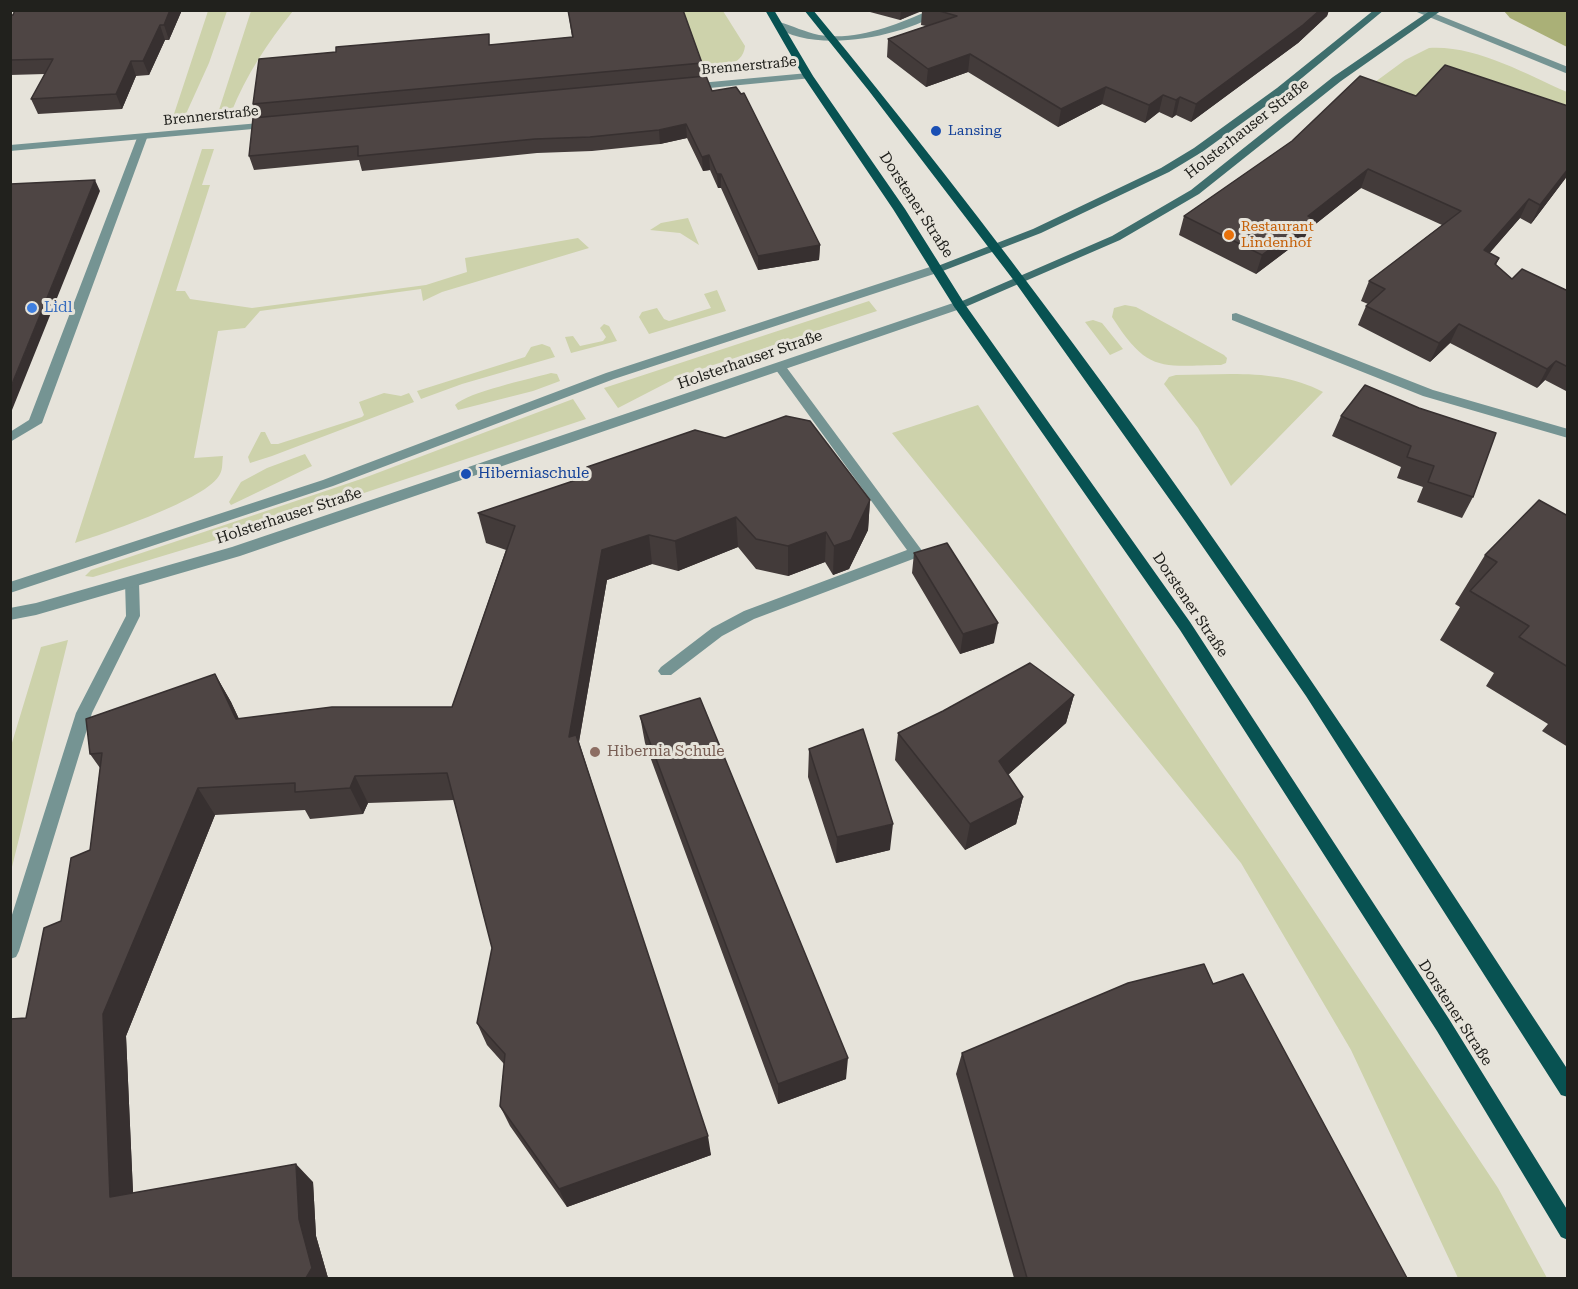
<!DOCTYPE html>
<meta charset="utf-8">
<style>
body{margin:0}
#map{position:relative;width:1578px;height:1289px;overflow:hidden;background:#e6e3da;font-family:"Roboto Serif",serif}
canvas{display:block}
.frame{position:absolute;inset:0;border:12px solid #21211d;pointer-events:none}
</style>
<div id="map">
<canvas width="1578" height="1289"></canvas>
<div class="frame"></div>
</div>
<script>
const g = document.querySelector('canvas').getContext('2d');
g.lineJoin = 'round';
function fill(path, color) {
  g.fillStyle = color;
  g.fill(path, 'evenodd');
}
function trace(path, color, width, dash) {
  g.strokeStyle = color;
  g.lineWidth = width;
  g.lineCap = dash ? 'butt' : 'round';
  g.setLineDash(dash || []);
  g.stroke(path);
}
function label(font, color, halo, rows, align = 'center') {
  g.font = font + ' "Roboto Serif",serif';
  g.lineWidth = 6;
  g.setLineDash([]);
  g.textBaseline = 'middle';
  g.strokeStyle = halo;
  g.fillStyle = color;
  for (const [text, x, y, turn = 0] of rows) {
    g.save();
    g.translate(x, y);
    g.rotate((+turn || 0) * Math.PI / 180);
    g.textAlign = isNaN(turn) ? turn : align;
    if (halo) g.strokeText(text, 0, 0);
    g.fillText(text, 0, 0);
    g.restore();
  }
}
fill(new Path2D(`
 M208,11H227L209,63L185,116L173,117Z
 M251,11H293C268,42 246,75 231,113H218Z
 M677,11H723L745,46C743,68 715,68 699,69Z
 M1429,48C1476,45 1525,74 1567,92V128L1399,111L1356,96L1405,60Z
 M202,149H214L202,185H210L176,291H185L190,299L252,308L426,285L467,272L465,258L578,238L589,248L442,292L423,301L421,289L260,311L245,328L218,331L194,458L223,456C222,461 223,469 220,474C209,499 103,534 75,543Z
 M688,218L699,245L680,233L650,230L661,223Z
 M717,290L726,311L649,334L639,317L642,312L657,308L664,319L669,321L711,308L704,294Z
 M869,301L877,311L680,376L618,408L604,388Z
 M1125,305L1136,307L1224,355L1227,358L1226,363L1221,365C1160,366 1148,373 1112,317L1114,308Z
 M1093,320L1102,323L1123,349L1110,355L1085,322Z
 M604,324L609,326L617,341L571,353L565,337L573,336L580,346L603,341L606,337L600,328Z
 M542,344L550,347L555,357L462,384L421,399L417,391L525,357L531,347Z
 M551,373L557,374L560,381L533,391L458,410L455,405C468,392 530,379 551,373Z
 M1176,375C1225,375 1278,368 1323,392L1231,486L1198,428L1164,384L1169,377Z
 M384,393L401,396L409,393L414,402L272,456L250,463L248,457L261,432H265L271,444H278L362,417L364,415L359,402Z
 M573,399L586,419L295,516L93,577L85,576L91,570L364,478Z
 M978,405L1498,1188L1547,1278H1458L1351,1050L1241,863L892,433Z
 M305,454L312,466L231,505L229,502L241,482L267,468Z
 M68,640L11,871V746L41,647Z`), '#cdd2ab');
fill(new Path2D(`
 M1504,11H1567V47L1510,18Z`), '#aab077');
fill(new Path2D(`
 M142,135L147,138L42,423L10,442V432L29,420L137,138Z
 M780,363L784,364L923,552L921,556L754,619L722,636L671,675H661L658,671L661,667L712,628L744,611L907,550L776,370L774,367Z
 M132,577L137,578L139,582L140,616L92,713L19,951L16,957L10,959V921L76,713L126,616L125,582L127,578Z`), '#759493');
fill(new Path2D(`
 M930,10H944C908,36 812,56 774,25L779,22C793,26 805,32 819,35C857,41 896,25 930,10Z
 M808,73L813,76L812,78L689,90L684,87L689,84Z
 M271,122L275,123V127L10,151V145Z
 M1236,313L1433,390L1568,429V438L1423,396L1232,320V314Z`), '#759493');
fill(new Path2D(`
 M1412,10H1426L1568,67V74Z
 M936,265L940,266V272L614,379L333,486L10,593V582L323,480L606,373Z
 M959,301L965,305L963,308L240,556L36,615L10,620V608L36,603L232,547Z`), '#759493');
fill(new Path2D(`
 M1374,10H1384L1285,92L1202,152L1169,172L1041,233L940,272H932L930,269L1033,229L1161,168L1194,148L1277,88Z
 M1431,10H1442L1341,81L1199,194L1120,240L963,308H955L953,305L1112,236L1191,190L1333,77Z`), '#3e6e6d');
fill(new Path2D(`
 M765,10H774L813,76L905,209L964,303L1190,622L1449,1019L1568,1211V1240L1561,1237L1437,1031L1180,630L955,308L893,209L803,76Z
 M804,10H813C992,227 1159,455 1316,688C1402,814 1484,943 1568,1070V1097L1561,1095L1306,696L1185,521L1015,282L869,91Z`), '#085252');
fill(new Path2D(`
 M15,10H182L169,40H165L149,75L136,76L122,109L38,114L31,99L45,74L10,75V15H13Z
 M568,10L702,63L703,77L712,91L820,245L819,260L758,270L721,188H718L710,170L703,171L687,138L660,144L592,151L537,153L362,171L359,160L254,170L249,156L258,118L253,104L490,45L572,37Z
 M869,10H1329L1327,16L1298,43L1191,122L1176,115L1172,118L1159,112L1145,123L1102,104L1058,127L968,72L926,87L887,57L888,39L926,26L921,25L922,11L900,20L870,12Z
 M1292,141L1568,175L1531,224L1520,218L1489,253L1499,258L1496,265L1512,279L1568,291V392L1545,380L1537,388L1450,343L1430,362L1358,325L1366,306L1368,304L1361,301L1369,281L1442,225L1361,188L1308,230L1305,237L1256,274L1179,235L1184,216Z
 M1419,408L1473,497L1462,518L1417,502L1423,487L1397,478L1401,467L1332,436L1341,416Z
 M870,500L868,530L849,569L833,575L825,562L788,576L756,569L738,547L678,571L652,564L607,580L579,742L711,1155L567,1207L510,1126L500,1106L504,1064L487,1045L477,1023L492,948L454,800L368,803L363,814L310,819L305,810L215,815L126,1036L133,1193L313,1182L316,1236L328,1278H10L26,1018L61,921L90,850L100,768L90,754L215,674L231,702L239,719L452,707L506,550L486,543L478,513Z
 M1568,516V747L1542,731L1548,724L1486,686L1494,673L1440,640L1460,607L1455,604L1485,555Z
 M914,553L994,643L960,654L912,573Z
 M1074,695L1066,723L1008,775L1023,797L1016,824L965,850L895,760L898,733Z
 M640,716L846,1079L778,1104L645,743Z
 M809,749L890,850L836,863L808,777Z
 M1213,984L1407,1278H1014L956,1074L962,1053Z`), '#433b3a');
fill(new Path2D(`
 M170,10H182L169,40L164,25Z
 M901,10H922L900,20Z
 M1320,10H1329L1327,16L1298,43L1191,122L1196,104Z
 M160,25L165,40L149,75L143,61Z
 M970,54L968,72L926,87L928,69Z
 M131,61L136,76L122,109L116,94Z
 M1106,87L1102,104L1058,127L1061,109Z
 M1163,95L1159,112L1145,123L1149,105Z
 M1180,97L1176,115L1172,118L1176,100Z
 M686,124L687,138L660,144L659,130Z
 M709,155L710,170L703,171L702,157Z
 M1368,169L1361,188L1308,230L1305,237L1256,274L1262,255L1308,216Z
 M1568,169V175L1531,224L1540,205Z
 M717,174H721V188H718Z
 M95,180L100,191L10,415V389Z
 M1529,199L1520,218L1475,270L1484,250Z
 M820,245L819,260L758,270V256Z
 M1459,324L1450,343L1430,362L1439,343Z
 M1556,361L1545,380L1537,388L1547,369Z
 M870,500L868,530L849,569L833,575L834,546Z
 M736,517L738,547L678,571L675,541Z
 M826,532L825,562L788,576V546Z
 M649,535L652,564L607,580L575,764L569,737L602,550Z
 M998,623L994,643L960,654L963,634Z
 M215,674L231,702L252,747L236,719Z
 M1074,695L1066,723L993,788L999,761Z
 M355,776L368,803L363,814L350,788Z
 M198,788L215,815L126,1036L134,1215L110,1197L103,1014Z
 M1023,797L1016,824L965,850L970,824Z
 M893,824L890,850L836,863L837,837Z
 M848,1058L846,1079L778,1104V1084Z
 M708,1136L711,1155L567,1207L559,1189Z
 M296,1164L313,1182L316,1236L328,1278H306L299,1219Z`), '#373030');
const building = new Path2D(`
 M15,10H170L164,25H160L143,61H131L116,94L31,99L53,59L10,60V15H13Z
 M568,10H683L702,63L253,104L259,59L336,52V47L489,34V45L573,37Z
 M936,10H1320L1303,25L1196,104L1180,97L1176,100L1163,95L1149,105L1106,87L1061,109L970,54L928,69L888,39L957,16Z
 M1445,65L1568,106V169L1540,205L1529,199L1484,250L1499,258L1495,264L1512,279L1522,269L1568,291V367L1556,361L1547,369L1459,324L1439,343L1366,306L1385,289L1369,281L1461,211L1368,169L1308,216L1312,218L1262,255L1184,216L1292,141L1360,76L1416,96Z
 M706,76L712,91L736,87L741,94L744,93L820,245L758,256L721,174H717L709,155L702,157L686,124L659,130L590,137L535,139L358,156V146L249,156L253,118Z
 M95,180L10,389V184Z
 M1365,385L1419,408L1496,433L1473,497L1428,482L1434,466L1407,457L1411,446L1341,416Z
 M786,416L810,421L870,500L851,540L834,546L826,532L788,546L756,539L736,517L675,541L649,535L602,550L569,737L576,735L708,1136L559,1189L500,1106L505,1054L477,1023L492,948L447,773L355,776L350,788L295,792V783L198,788L103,1014L110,1197L296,1164L299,1219L312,1268L306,1278H10V1019L26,1018L44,928L61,921L71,858L90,850L102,753L90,754L86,719L215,674L236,719L332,707H452L515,526L478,513L579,479L587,467L695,430L725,438Z
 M1539,500L1568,516V667L1519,637L1529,626L1470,591L1497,562L1485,555Z
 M947,543L998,623L963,634L914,553Z
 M1030,663L1074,695L999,761L1023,797L970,824L898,733L943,711Z
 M700,698L848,1058L778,1084L640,716Z
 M863,729L893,824L837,837L809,749Z
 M1204,964L1213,984L1243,974L1407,1278H1027L962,1053L1128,983Z`);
fill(building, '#4e4544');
trace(building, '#373030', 1.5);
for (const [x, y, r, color] of [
 [936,131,6,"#1a4fb4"],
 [1229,235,6,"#e8710a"],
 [32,308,6,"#3f7fe0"],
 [466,474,6,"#1a4fb4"],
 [595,752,6,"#8d6e63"]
]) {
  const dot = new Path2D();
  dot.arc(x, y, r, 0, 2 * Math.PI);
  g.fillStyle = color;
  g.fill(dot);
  trace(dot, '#e6e3da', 2);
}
label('14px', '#21211d', '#e6e3da', [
 ["Brennerstraße",749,66,-5],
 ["Brennerstraße",211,116,-6]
]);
label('14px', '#164399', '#e6e3da', [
 ["Lansing",948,131]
], 'left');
label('14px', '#c56008', '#e6e3da', [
 ["Restaurant",1241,227],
 ["Lindenhof",1241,243]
], 'left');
label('15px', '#21211d', '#e6e3da', [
 ["Holsterhauser Straße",1247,129,-38],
 ["Dorstener Straße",916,205,57],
 ["Holsterhauser Straße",750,360,-19],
 ["Holsterhauser Straße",289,516,-18],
 ["Dorstener Straße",1190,605,56],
 ["Dorstener Straße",1455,1013,57]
]);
label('15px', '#366cbe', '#e6e3da', [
 ["Lidl",44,308]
], 'left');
label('15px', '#164399', '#e6e3da', [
 ["Hiberniaschule",478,474]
], 'left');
label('15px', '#785e54', '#e6e3da', [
 ["Hibernia Schule",607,752]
], 'left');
</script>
